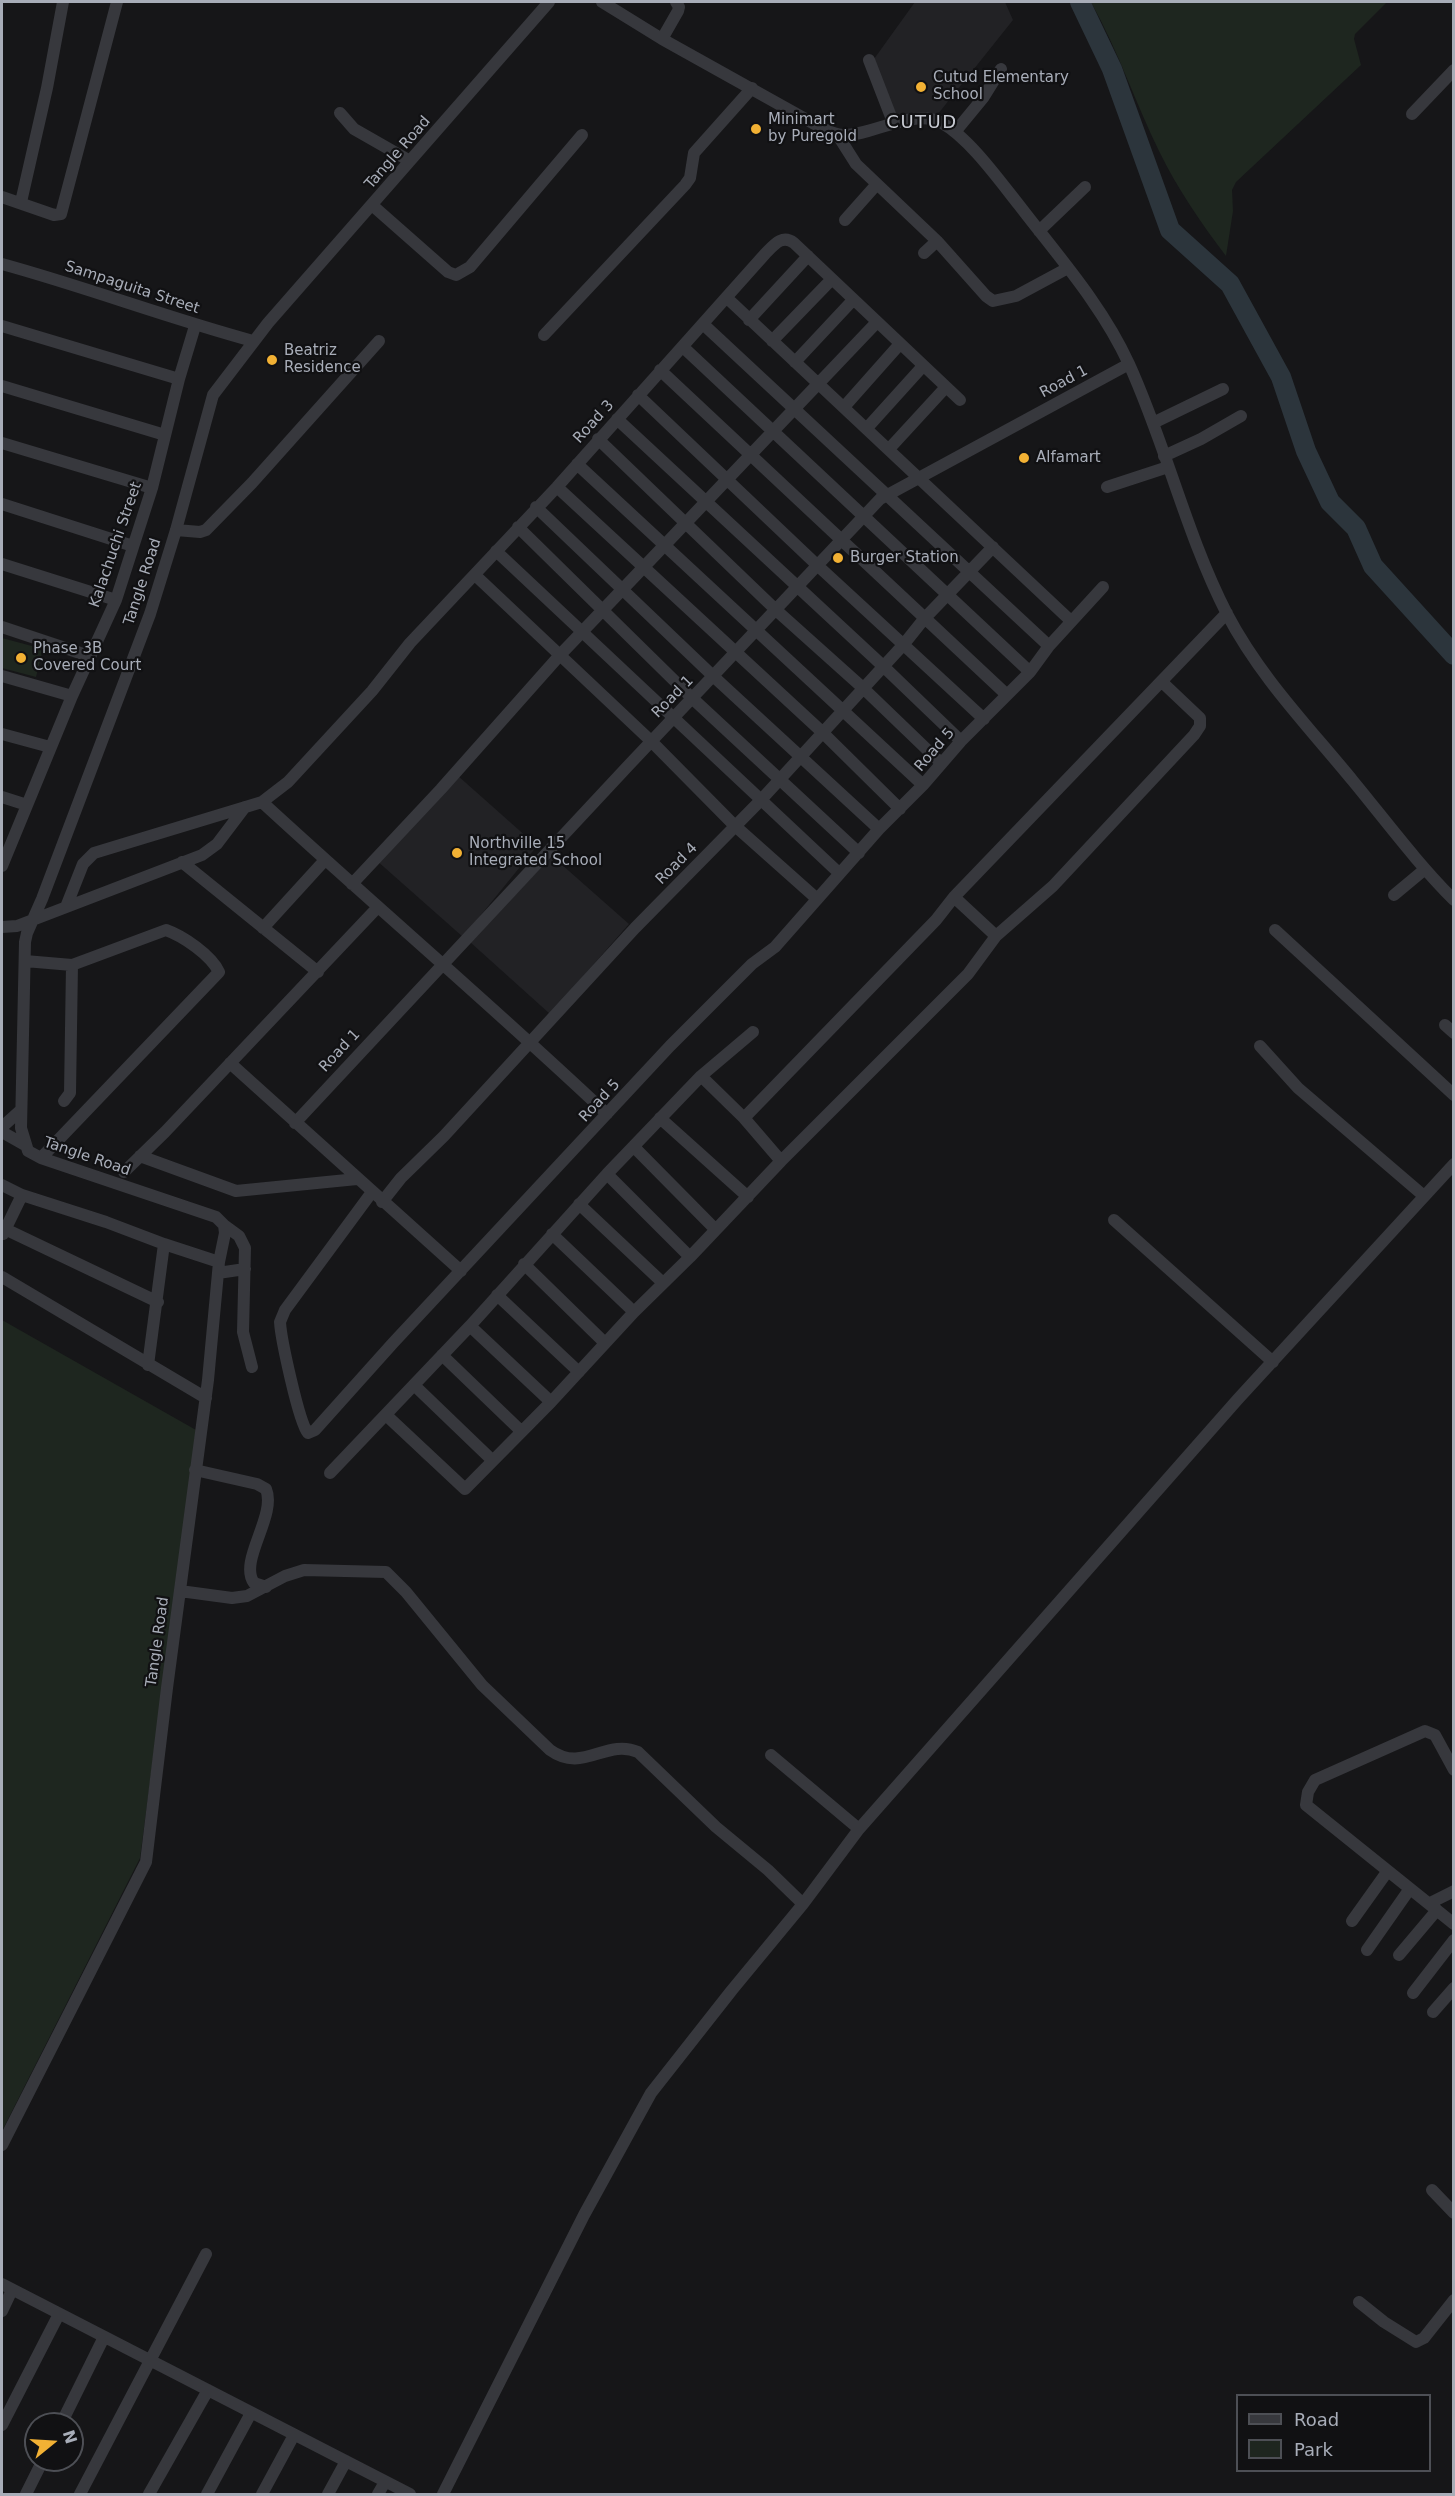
<!DOCTYPE html>
<style>
body{margin:0}
#map{position:relative;width:1455px;height:2496px;overflow:hidden;background:#161618;font-family:"DejaVu Sans",sans-serif}
canvas{display:block}
.frame{position:absolute;inset:0;border:3px solid #a8adb8;pointer-events:none}
.legend{position:absolute;left:1236px;top:2394px;width:195px;height:78px;box-sizing:border-box;background:#111113;border:2px solid #4d4f55;margin:0;padding:8px 10px;list-style:none;font-size:18px;color:#a8adb8}
.legend li{display:flex;align-items:center;gap:12px;height:30px}
.legend b{width:30px;border:2px solid #4d4f55}
.north{position:absolute;left:24px;top:2412px;width:60px;height:60px;box-sizing:border-box;background:#111113;border:2px solid #4d4f55;border-radius:50%;rotate:72deg;font-size:16px;font-weight:700;line-height:24px;text-align:center;color:#a8adb8}
.north::after{content:'';display:block;margin:auto;width:21px;height:27px;background:#f2b134;clip-path:polygon(50% 0,100% 100%,50% 72%,0 100%)}
</style>
<div id="map">
<canvas width="1455" height="2496"></canvas>
<div class="frame"></div>
<ul class="legend">
<li><b style="height:8px;background:#37383d"></b>Road</li>
<li><b style="height:16px;background:#1e261f"></b>Park</li>
</ul>
<div class="north">N</div>
</div>
<script>
const g = document.querySelector('canvas').getContext('2d');
g.lineJoin = 'round';
function fill(path, color) {
  g.fillStyle = color;
  g.fill(path, 'evenodd');
}
function trace(path, color, width, dash) {
  g.strokeStyle = color;
  g.lineWidth = width;
  g.lineCap = dash ? 'butt' : 'round';
  g.setLineDash(dash || []);
  g.stroke(path);
}
function label(font, color, halo, rows, align = 'center') {
  g.font = font + ' "DejaVu Sans",sans-serif';
  g.lineWidth = 4.5;
  g.setLineDash([]);
  g.textBaseline = 'middle';
  g.strokeStyle = halo;
  g.fillStyle = color;
  for (const [text, x, y, turn = 0] of rows) {
    g.save();
    g.translate(x, y);
    g.rotate((+turn || 0) * Math.PI / 180);
    g.textAlign = isNaN(turn) ? turn : align;
    if (halo) g.strokeText(text, 0, 0);
    g.fillText(text, 0, 0);
    g.restore();
  }
}
fill(new Path2D(`
 M915,2H1005L1013,20L938,114L894,119L874,59Z
 M457,775L537,846L463,937L376,860Z
 M552,856L629,924L550,1014L470,942Z`), '#222225');
fill(new Path2D(`
 M1091,2H1387L1355,34L1354,39L1361,65L1236,182L1232,190L1233,211L1226,256C1201,223 1177,188 1159,151C1135,102 1118,50 1091,2Z
 M2,638L43,649L36,677L2,668Z
 M2,1320L196,1430L140,1858L2,2131Z`), '#1e261f');
trace(new Path2D(`
 M1080,2L1112,69L1170,230L1230,284L1281,377L1306,451L1330,502L1356,528L1373,566L1454,655`), '#2c353c', 20);
trace(new Path2D(`
 M602,2L662,39L818,126C825,129 834,135 843,135C869,137 915,107 942,123C969,138 999,180 1019,205C1058,256 1102,305 1129,364C1166,445 1186,534 1227,614C1260,677 1308,726 1353,781C1386,821 1417,863 1454,900
 M662,39L678,11L679,7L676,2
 M869,60L893,122
 M340,113L354,129L410,161
 M1412,114L1454,70
 M955,132L983,98L1001,69
 M837,134L856,164L937,241L986,296L993,301L1016,296L1068,268
 M2,197L54,215L61,214L117,2
 M21,202L47,88L63,2
 M372,205L448,272L456,275L470,267L582,135
 M845,220L877,184
 M1039,231L1085,187
 M924,253L937,241
 M2,264C86,287 168,318 253,341
 M727,298L1071,621
 M749,320L808,256
 M703,324L1049,646
 M2,326L179,379
 M544,335L685,185L690,178L694,153L752,88
 M772,341L831,280
 M683,347L1030,672
 M795,362L853,300
 M660,370L1007,695
 M2,386L165,435
 M638,395L817,565L984,719
 M844,407L899,345
 M617,419L883,666L961,741
 M1153,423L1223,389
 M867,428L923,366
 M598,439L776,610L863,688L941,763
 M2,443L152,488
 M889,449L946,387
 M1164,456L1201,439L1241,416
 M577,464L923,785
 M557,487L821,731L900,809
 M1107,487L1168,467
 M2,504L133,546
 M536,507L713,676L879,829
 M518,527L692,698L859,853
 M176,530L200,532L206,530L252,483L379,341
 M496,551L839,873
 M2,564L116,600
 M475,575L651,741L734,825L816,898
 M2,627L89,656
 M2,676L72,696
 M2,734L50,747
 M2,797L27,805
 M262,802C376,907 495,1008 607,1114
 M182,862L318,972
 M2,866L72,696L116,600L152,488L179,379L195,326
 M352,884L441,789L560,655L877,322
 M1394,895L1424,870
 M954,897L996,936
 M66,907L83,864L94,853L262,802L288,782L372,691L410,643L557,487L765,254C774,245 782,234 794,243L960,400
 M2,927L17,926L202,855L217,844L245,807
 M263,928L325,860
 M1275,930L1454,1095
 M25,961L72,965L166,930C183,936 211,955 219,972L41,1158
 M1445,1025L1454,1033
 M1260,1046L1298,1088L1424,1196
 M230,1063L461,1271
 M701,1076L744,1118L781,1161
 M64,1101L70,1093L72,965
 M660,1118L748,1197
 M744,1118L936,920L954,897L1227,613
 M295,1123L627,767L880,499L1129,364
 M2,1127L21,1110
 M2,1132L25,1145
 M634,1147L715,1229
 M140,1156L236,1191L357,1179
 M124,1172L165,1132L377,908
 M607,1174L690,1257
 M2,1185L22,1195L106,1222L164,1244L148,1365
 M372,1192L285,1310L280,1322C281,1339 299,1423 308,1433L315,1430L393,1343L670,1046L752,964L775,947L879,829L923,785L961,741L1030,672L1049,646L1103,587
 M382,1202L401,1178L444,1136L635,928L760,801L904,644L924,619L993,547
 M579,1204L663,1283
 M1114,1220L1273,1362
 M224,1225L239,1236L245,1248L243,1332L252,1367
 M5,1229L158,1302
 M3,1234L22,1195
 M552,1234L634,1312
 M164,1244L219,1262
 M524,1264L605,1343
 M218,1273L245,1269
 M2,1277L206,1398
 M497,1295L579,1372
 M470,1326L551,1402
 M442,1355L521,1431
 M414,1385L492,1460
 M386,1415L465,1489L551,1402L634,1312L690,1257L781,1161L968,974L996,936L1053,886L1194,735L1200,726V718L1162,682
 M195,1470L257,1484L266,1489C277,1516 238,1561 254,1583L266,1587
 M330,1473L470,1326L607,1174L701,1076L753,1032
 M180,1591L232,1598L247,1596L285,1576L304,1570L386,1572L406,1592L482,1685L550,1750C583,1774 606,1738 638,1752L716,1827L768,1870L803,1904
 M771,1755L859,1829
 M1454,1770L1435,1735L1425,1731L1315,1780L1308,1792L1306,1805L1454,1924
 M1430,1903L1454,1891
 M1352,1921L1387,1872
 M1367,1950L1409,1890
 M1399,1955L1437,1910
 M1413,1993L1454,1940
 M1433,2012L1454,1988
 M2,2145L146,1862L167,1688L208,1380L219,1262L225,1233L224,1225L216,1217L41,1158L28,1151L21,1128L25,942L27,933L42,899L150,614L176,530L213,395L268,323L549,2
 M1432,2190L1454,2213
 M2,2284L410,2494
 M1359,2302L1384,2322L1416,2342L1424,2338L1454,2300
 M2,2311L12,2290
 M61,2424L104,2337
 M2,2425L59,2314
 M26,2494L43,2460
 M80,2494L206,2254
 M149,2494L208,2390
 M207,2494L251,2413
 M262,2494L294,2435
 M328,2494L346,2461
 M378,2494L385,2482
 M443,2494L584,2215L651,2093L732,1990L803,1904L859,1829L1238,1399L1454,1164`), '#37383d', 12);
for (const [x, y, r, color] of [
 [921,87,6,"#f2b134"],
 [756,129,6,"#f2b134"],
 [272,360,6,"#f2b134"],
 [1024,458,6,"#f2b134"],
 [838,558,6,"#f2b134"],
 [21,658,6,"#f2b134"],
 [457,853,6,"#f2b134"]
]) {
  const dot = new Path2D();
  dot.arc(x, y, r, 0, 2 * Math.PI);
  g.fillStyle = color;
  g.fill(dot);
  trace(dot, '#111113', 2);
}
label('15px', '#a8adb8', '#111113', [
 ["Cutud Elementary",933,78],
 ["School",933,95],
 ["Minimart",768,120],
 ["by Puregold",768,137],
 ["Beatriz",284,351],
 ["Residence",284,368],
 ["Alfamart",1036,458],
 ["Burger Station",850,558],
 ["Phase 3B",33,649],
 ["Covered Court",33,666],
 ["Northville 15",469,844],
 ["Integrated School",469,861]
], 'left');
label('15px', '#a8adb8', '#111113', [
 ["Tangle Road",398,153,-49],
 ["Sampaguita Street",132,288,18],
 ["Road 1",1064,382,-28],
 ["Road 3",594,422,-48],
 ["Kalachuchi Street",116,545,-71],
 ["Tangle Road",143,582,-72],
 ["Road 1",673,697,-46],
 ["Road 5",935,750,-49],
 ["Road 4",677,864,-45],
 ["Road 1",340,1051,-47],
 ["Road 5",600,1101,-47],
 ["Tangle Road",87,1157,19],
 ["Tangle Road",158,1642,-82]
]);
g.letterSpacing = '1.5px';
label('18px', '#c9ccd4', '#111113', [
 ["CUTUD",922,123]
]);
g.letterSpacing = '0px';
</script>
